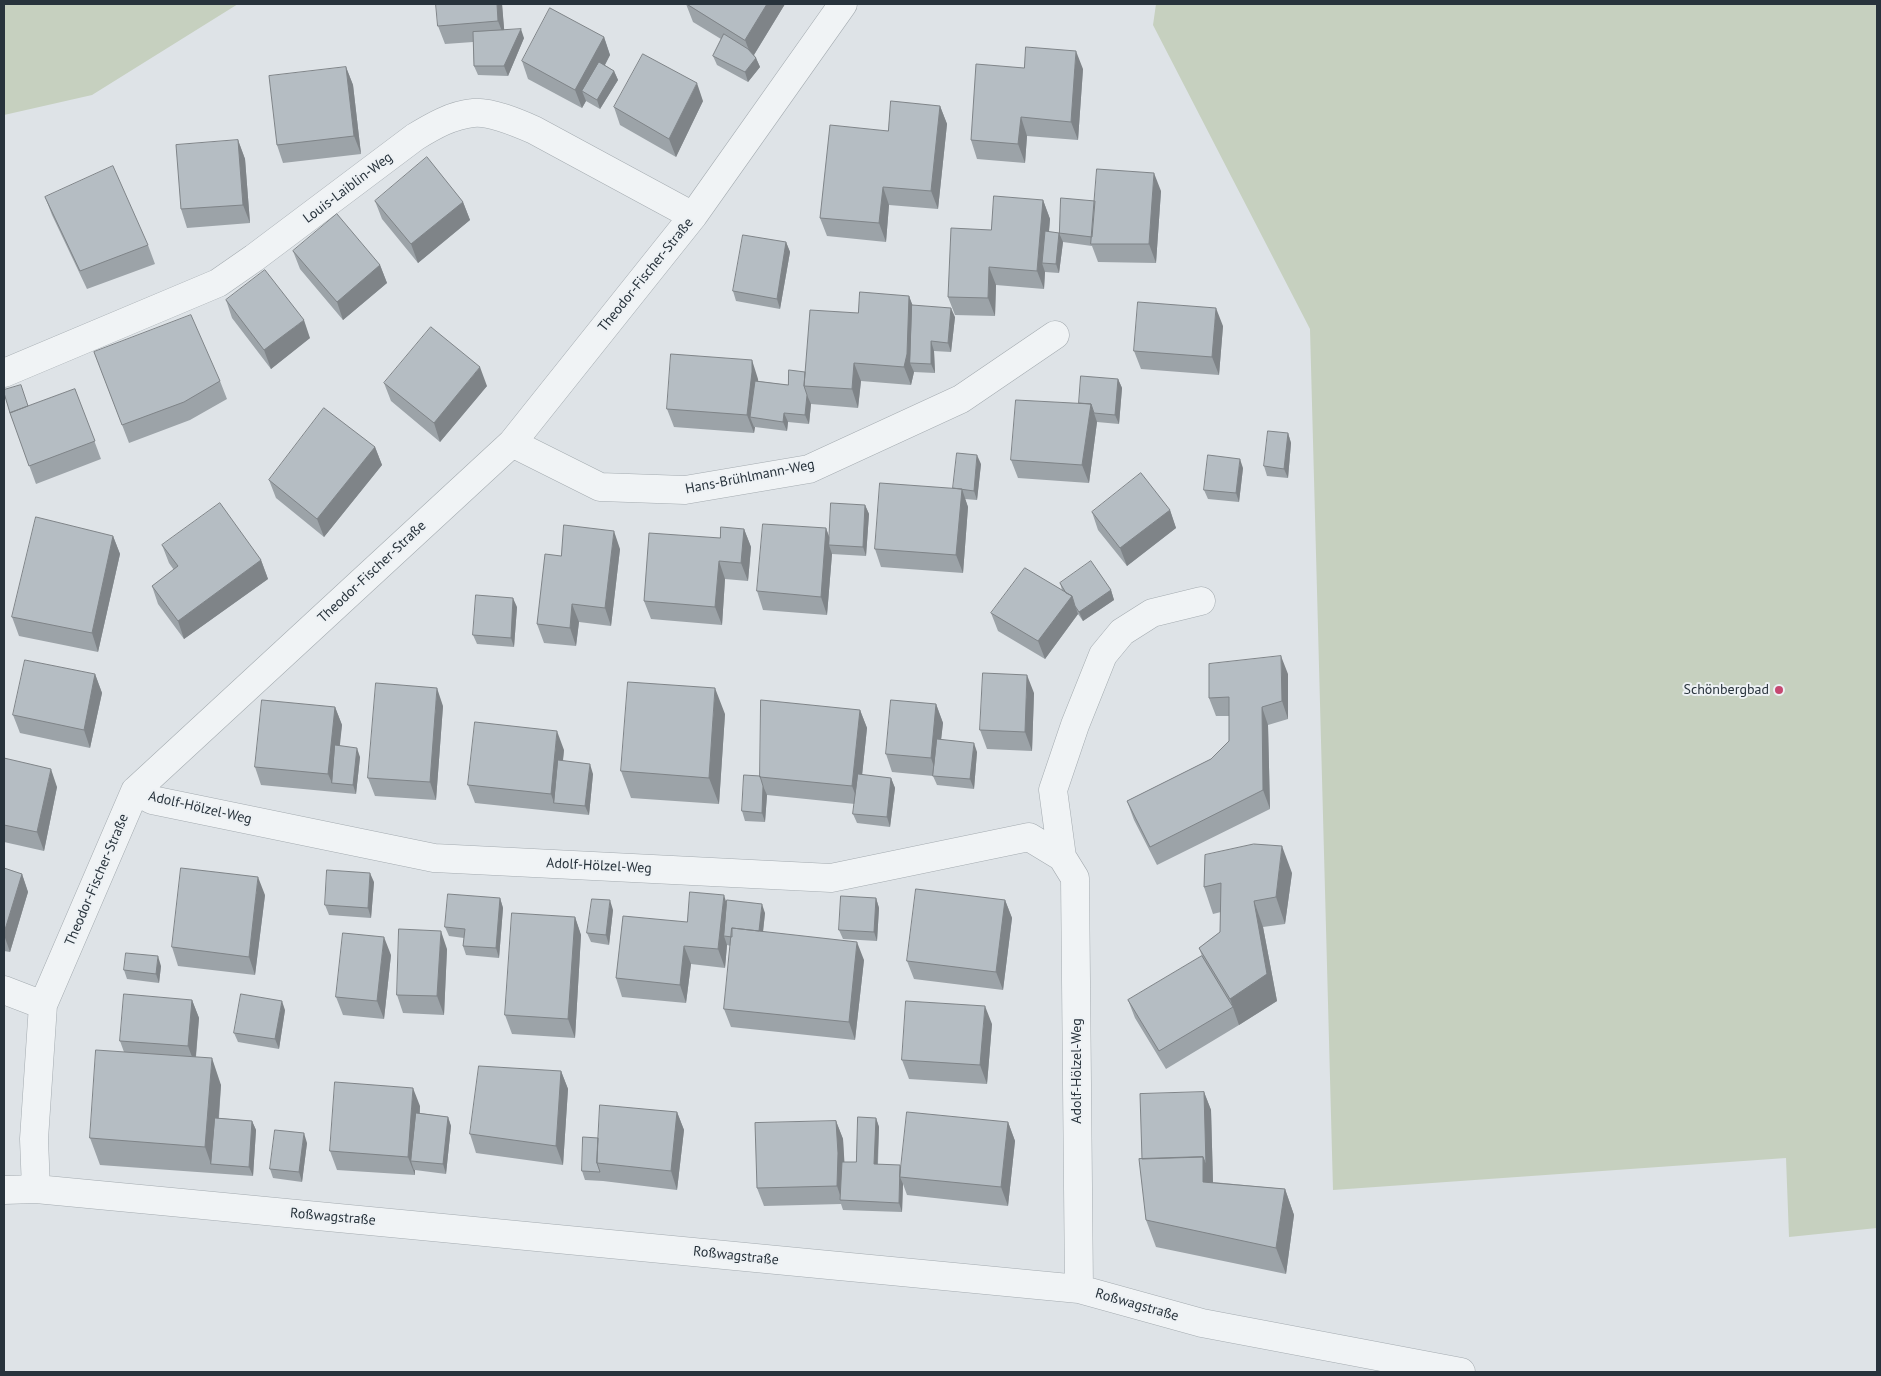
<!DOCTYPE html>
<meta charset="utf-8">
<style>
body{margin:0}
#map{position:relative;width:1881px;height:1376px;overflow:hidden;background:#dee3e7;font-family:"PT Sans",sans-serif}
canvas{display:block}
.frame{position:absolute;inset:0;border:5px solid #28333c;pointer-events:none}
</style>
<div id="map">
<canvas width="1881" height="1376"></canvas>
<div class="frame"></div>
</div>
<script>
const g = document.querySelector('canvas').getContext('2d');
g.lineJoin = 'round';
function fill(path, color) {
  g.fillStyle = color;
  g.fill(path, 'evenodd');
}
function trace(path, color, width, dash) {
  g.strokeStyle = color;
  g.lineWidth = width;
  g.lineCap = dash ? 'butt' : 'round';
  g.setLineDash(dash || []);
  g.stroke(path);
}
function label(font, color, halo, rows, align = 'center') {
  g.font = font + ' "PT Sans",sans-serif';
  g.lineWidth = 4;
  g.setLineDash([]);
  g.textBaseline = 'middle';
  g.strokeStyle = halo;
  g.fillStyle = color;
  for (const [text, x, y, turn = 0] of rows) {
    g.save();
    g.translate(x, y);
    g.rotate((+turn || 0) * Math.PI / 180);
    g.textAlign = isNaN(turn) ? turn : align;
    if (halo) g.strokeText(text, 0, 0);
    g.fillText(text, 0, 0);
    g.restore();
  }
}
fill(new Path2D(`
 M4,4H238L92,95L4,115Z
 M1156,4H1877V1228L1789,1237L1786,1158L1333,1190L1310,329L1153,25Z`), '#c6d0bf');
const minor = new Path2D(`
 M4,373L218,283L254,258L415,137C433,126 452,115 473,113C490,111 518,123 534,130L693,216
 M512,443L600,487L685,490L809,469L961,399L1055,335
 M135,791L152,800L434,858L831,878L1029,837L1062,857L1075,878L1079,1289
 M1062,857L1053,790L1075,725L1103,655L1122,632L1152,613L1201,601
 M4,990L43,1005
 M36,1189L34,1139L43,1005L135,791L512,443L693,216L843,4
 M4,1190L36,1189L1079,1289L1202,1323L1461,1372`);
trace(minor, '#a4abb0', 29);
trace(minor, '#f0f3f5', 28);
fill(new Path2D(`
 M502,4L504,30L524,38L508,76L478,75L474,66L473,42L445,44L438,26Z
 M686,4H785L754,55L756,58L760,67L748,82L717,65L713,56L721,39L693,22Z
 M604,37L610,55L605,65L614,71L618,80L600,109L586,101L582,108L528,79L522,61Z
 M346,67L353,85L361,154L283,163L277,145Z
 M1024,68L1083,69L1078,140L1027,136L1025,163L977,159L971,140Z
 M703,101L676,157L620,125L614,107Z
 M940,106L947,124L938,209L889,205L886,242L827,236L820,218L888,131Z
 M238,140L245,159L250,223L187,228L181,209Z
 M1161,191L1156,263L1098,262L1092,246L1063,242L1059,273L1045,272L1044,289L996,285L995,316L955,315L948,297L991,230L1043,200L1050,219L1049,232L1059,233L1095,201Z
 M45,197L148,245L155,264L87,289L52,215Z
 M375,201L463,202L470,220L418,263L382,219Z
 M786,242L790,252L780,309L736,301L733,291Z
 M293,251L380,265L387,283L343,320L300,269Z
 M909,296L912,305L955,317L951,352L934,351L935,373L914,372L911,385L861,381L858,408L811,404L809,424L788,422L787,431L755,427L754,433L674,427L667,409L758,379V381L788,385L805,372L858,313Z
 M226,300L310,338L271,369L232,318Z
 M1223,326L1219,375L1141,369L1134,351Z
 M94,352L220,381L227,399L190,420L129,443Z
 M1118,379L1122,388L1119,424L1097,422L1089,483L1018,478L1011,460L1079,403Z
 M384,383L487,386L440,442L391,401Z
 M75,389L101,459L36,484L10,413Z
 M1288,433L1291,443L1288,478L1267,476L1264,466Z
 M375,447L382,465L324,537L276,498L269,480Z
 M981,464L977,500L965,499L968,507L963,573L881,567L875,549L953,488Z
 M1243,468L1239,502L1208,499L1204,490Z
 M865,505L869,514L866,556L832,554L827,615L763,610L757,591L826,528L829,537Z
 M1170,510L1176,528L1127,566L1098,530L1092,512Z
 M744,529L751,547L748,581L725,579L722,625L651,619L644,601L720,538Z
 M113,536L120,554L98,652L19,636L12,617Z
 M162,545L261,560L268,579L184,639L158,604L152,586L174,570L169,563Z
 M620,549L611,626L579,622L576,646L544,643L537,624L561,556Z
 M1060,583L1111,590L1114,600L1083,621L1078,614L1045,659L998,631L991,613L1062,590Z
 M517,607L514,647L477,644L473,635Z
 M95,674L102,693L90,748L20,733L13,715Z
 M1288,674V719L1268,725L1270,809L1157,865L1134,820L1127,801L1211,759L1229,741V716H1216L1209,698Z
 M1034,693L1032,751L987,749L980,730Z
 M936,704L943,723L941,739L977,752L974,789L937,785L933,776L892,772L886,754Z
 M443,706L436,800L375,796L368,778Z
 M335,707L342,725L339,746L360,757L356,794L261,785L255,767Z
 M860,710L867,728L862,775L891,778L895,788L890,827L857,823L853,814L855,804L767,795L765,822L745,821L742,811L760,776Z
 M725,714L719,804L631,798L621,771Z
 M564,750L563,761L593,774L589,815L475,803L468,785Z
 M4,758L57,787L44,851L4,842Z
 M1205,855L1292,873L1285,924L1263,927L1277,1001L1239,1025L1166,1069L1135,1018L1128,1000L1202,956L1199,948L1220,932L1221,912L1213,914L1204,887Z
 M4,868L22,874L28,892L10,952L4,951Z
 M374,882L371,918L329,915L325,905Z
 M265,895L255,975L178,966L172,947Z
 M500,898L503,908L499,958L466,955L463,946L464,938L449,936L445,927Z
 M876,898L879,908L877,941L843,939L839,930Z
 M1005,900L1012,918L1003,990L914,979L907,961Z
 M727,904L765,913L763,932L864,960L855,1040L731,1027L724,1009L731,946L727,945L725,968L691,964L686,1003L622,997L616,978L687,922Z
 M613,910L609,945L591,942L587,933Z
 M575,917L581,935L575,1038L512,1034L505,1015Z
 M447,949L444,1015L403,1013L397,995Z
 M391,955L384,1019L343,1015L336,997Z
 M161,966L159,983L127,979L124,970Z
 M192,1000L199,1018L196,1057L221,1085L219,1118L252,1121L256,1130L253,1176L100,1165L90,1138L124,1052L120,1041Z
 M285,1010L279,1049L238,1042L234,1033Z
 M992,1024L987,1084L909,1079L902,1060Z
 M561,1071L568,1089L563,1165L476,1153L470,1134Z
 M1204,1092L1211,1110L1213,1182L1285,1189L1294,1215L1286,1274L1156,1247L1146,1220L1142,1159Z
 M420,1106V1113L448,1117L451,1126L446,1174L415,1170V1175L337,1170L330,1151Z
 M677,1112L684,1130L677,1190L603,1181L585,1180L582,1171L598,1138Z
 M876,1118L879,1127L878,1164L901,1168L1008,1122L1015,1141L1008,1206L907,1195L903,1184L902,1212L843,1210L841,1204L764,1206L757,1188L836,1121L843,1139L844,1162H856Z
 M307,1143L302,1182L273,1178L270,1169Z`), '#9ca3a8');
fill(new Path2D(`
 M497,4H502L505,39L498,21Z
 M767,4H785L752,58L745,40Z
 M521,29L524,38L508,76L504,66Z
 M604,37L610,55L589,95L582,91L586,101L582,108L575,90Z
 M1076,51L1083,69L1078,140L1071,122Z
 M756,58L760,67L748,82L745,72Z
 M346,67L353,85L361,154L354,136Z
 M614,71L618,80L600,109L597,100Z
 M697,83L703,101L676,157L669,139Z
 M940,106L947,124L938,209L931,191Z
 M1021,117L1027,136L1025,163L1018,144Z
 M238,140L245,159L250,223L243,205Z
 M1154,173L1161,191L1156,263L1149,244Z
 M883,187L889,205L886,242L879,223Z
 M1043,200L1050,219L1046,263H1042L1045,272L1044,289L1037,271Z
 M463,202L470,220L418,263L411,244Z
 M1059,233L1063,242L1059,273L1056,264Z
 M786,242L790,252L780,309L777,299Z
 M380,265L387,283L343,320L337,302Z
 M989,267L996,285L995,316L988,298Z
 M909,296L916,314L910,363L914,372L911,385L904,367Z
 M951,308L955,317L951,352L948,343Z
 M1216,308L1223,326L1219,375L1212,357Z
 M304,320L310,338L271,369L264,350Z
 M931,341L934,351L935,373L931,364Z
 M752,360L758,379L759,390L750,417L754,427H755L754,433L747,415Z
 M854,363L861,381L858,408L852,389Z
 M480,367L487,386L440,442L434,423Z
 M1118,379L1122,388L1119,424L1115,415Z
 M807,395L811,404L809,424L805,415Z
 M1091,404L1097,422L1089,483L1082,465Z
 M784,413L788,422L787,431L783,422Z
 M1288,433L1291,443L1288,478L1284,469Z
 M375,447L382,465L324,537L317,519Z
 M977,455L981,464L977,500L974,491Z
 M1240,459L1243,468L1239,502L1236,493Z
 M962,489L968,507L963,573L956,555Z
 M865,505L869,514L866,556L863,547Z
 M1170,510L1176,528L1127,566L1120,548Z
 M826,528L832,545H829L832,554L827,615L821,597Z
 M744,529L751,547L748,581L741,563Z
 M614,531L620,549L611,626L605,608Z
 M113,536L120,554L98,652L92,633Z
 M261,560L268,579L184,639L178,621Z
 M719,561L725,579L722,625L715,607Z
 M1111,590L1114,600L1083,621L1079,612Z
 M1072,596L1078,614L1045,659L1038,641Z
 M513,598L517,607L514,647L511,638Z
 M572,604L579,622L576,646L570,628Z
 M1281,656L1288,674V719L1282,701Z
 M95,674L102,693L90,748L84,730Z
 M1027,675L1034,693L1032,751L1025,732Z
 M437,688L443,706L436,800L430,782Z
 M715,688L725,714L719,804L709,778Z
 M936,704L943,723L937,776L931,758Z
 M335,707L342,725L336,783H332L328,774Z
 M1262,707L1268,725L1270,809L1263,790Z
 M860,710L867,728L859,804L852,786Z
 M557,731L564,750L558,803H554L557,812L551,794Z
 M974,743L977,752L974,789L970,779Z
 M357,748L360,757L356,794L353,785Z
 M590,764L593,774L589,815L585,806Z
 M51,769L57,787L44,851L37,832Z
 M891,778L895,788L890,827L887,817Z
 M763,786L767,795L765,822L762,813Z
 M1282,846L1292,873L1285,924L1276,897Z
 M370,873L374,882L371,918L368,908Z
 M22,874L28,892L10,952L4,935V933Z
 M258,877L265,895L255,975L249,957Z
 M724,895L730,914L724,936L727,945L725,968L718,949Z
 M500,898L503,908L499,958L496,948Z
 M876,898L879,908L877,941L874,932Z
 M610,900L613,910L609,945L606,935Z
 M1005,900L1012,918L1003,990L996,972Z
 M1254,901L1263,927L1277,1001L1239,1025L1230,999Z
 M762,904L765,913L761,949L758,940Z
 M575,917L581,935L575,1038L568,1019Z
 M441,931L447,949L444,1015L437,996Z
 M384,937L391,955L384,1019L377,1001Z
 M857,942L864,960L855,1040L849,1022Z
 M684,946L691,964L686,1003L680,985Z
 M158,956L161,966L159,983L156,974Z
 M192,1000L199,1018L195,1065L188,1046Z
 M282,1001L285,1010L279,1049L275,1039Z
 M985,1006L992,1024L987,1084L980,1065Z
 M212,1058L221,1085L215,1164H211L205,1147Z
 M561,1071L568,1089L563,1165L556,1146Z
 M413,1088L420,1106L416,1161H411L414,1170H415V1175L408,1157Z
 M1204,1092L1211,1110L1213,1184L1203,1182Z
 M677,1112L684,1130L677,1190L671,1171Z
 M448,1117L451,1126L446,1174L443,1164Z
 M876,1118L879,1127L877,1173L874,1164Z
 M252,1121L256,1130L253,1176L249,1167Z
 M836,1121L843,1139L845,1171L842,1201L837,1186Z
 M1008,1122L1015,1141L1008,1206L1001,1187Z
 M304,1133L307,1143L302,1182L299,1172Z
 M900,1165L903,1174L900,1177L903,1184L902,1212L899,1203Z
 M1285,1189L1294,1215L1286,1274L1276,1248Z`), '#7f8488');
const building = new Path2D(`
 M436,4H497L498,21L438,26Z
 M687,4H767L745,40Z
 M550,8L604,37L575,90L522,61Z
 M521,29L504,66H474L473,32Z
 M724,34L748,49L756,58L745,72L713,56Z
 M1026,47L1076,51L1071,122L1021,117L1018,144L971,140L976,64L1024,68Z
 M643,54L697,83L669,139L614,107Z
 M599,62L614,71L597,100L582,91Z
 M346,67L354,136L277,145L269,76Z
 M891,101L940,106L931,191L883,187L879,223L820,218L830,125L888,131Z
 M238,140L243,205L181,209L176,145Z
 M427,157L463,202L411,244L375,201Z
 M113,166L148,245L80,271L45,197Z
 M1097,169L1154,173L1149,244H1091Z
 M994,196L1043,200L1037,271L989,267L988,298L948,297L951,228L991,230Z
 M1061,198L1095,201L1092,237L1059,233L1056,264L1042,263L1045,231L1059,233Z
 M337,214L380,265L337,302L293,251Z
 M743,235L786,242L777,299L733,291Z
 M265,270L304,320L264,350L226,300Z
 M860,292L909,296L907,354L904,367L854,363L852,389L804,386L810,310L858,313Z
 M1138,302L1216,308L1212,357L1134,351Z
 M912,305L951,308L948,343L931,341V364L910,363Z
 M191,315L220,381L184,402L122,425L94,352Z
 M431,327L480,367L434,423L384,383Z
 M671,354L752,360V372L747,415L667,409Z
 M789,370L805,372L804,386L807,395L805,415L784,413L783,422L750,417L755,381L788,385Z
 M1081,376L1118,379L1115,415L1094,413L1091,404L1079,403Z
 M21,385L28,406L10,413L4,393V390Z
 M75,389L95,441L29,466L10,413Z
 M1016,400L1091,404L1082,465L1011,460Z
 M324,408L375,447L317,519L269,480Z
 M1268,431L1288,433L1284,469L1264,466Z
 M957,453L977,455L974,491L953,488Z
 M1208,455L1240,459L1236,493L1204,490Z
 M1141,473L1170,510L1120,548L1092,512Z
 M880,483L962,489L956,555L875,549Z
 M220,503L261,560L178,621L152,586L178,566L162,545Z
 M831,503L865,505L863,547L829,545Z
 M36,517L113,536L92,633L12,617Z
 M763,524L826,528L821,597L757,591Z
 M564,525L614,531L605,608L572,604L570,628L537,624L545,554L561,556Z
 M721,527L744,529L741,563L719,561L715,607L644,601L649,533L720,538Z
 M1091,561L1111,590L1079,612L1075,606L1072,596L1066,593L1060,583Z
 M1025,568L1072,596L1038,641L991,613Z
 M476,595L513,598L511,638L473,635Z
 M1281,656L1282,701L1262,707L1263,790L1150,847L1127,801L1211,759L1229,741V697L1209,698V664Z
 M25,660L95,674L84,730L13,715Z
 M983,673L1027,675L1025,732L980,730Z
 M628,682L715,688L709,778L621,771Z
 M376,683L437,688L430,782L368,778Z
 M262,700L335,707L328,774L255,767Z
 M761,700L860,710L852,786L760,777Z
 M891,700L936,704L931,758L886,754Z
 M475,722L557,731L551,794L468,785Z
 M937,739L974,743L970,779L933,776Z
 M335,745L357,748L353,785L332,783Z
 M4,758L51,769L37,832L4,825Z
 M558,760L590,764L585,806L554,803Z
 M858,774L891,778L887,817L853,814Z
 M744,775L760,776L763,786L762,813L742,811Z
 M1254,844L1282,846L1276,897L1254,901L1267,974L1230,999L1199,948L1220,932L1221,883L1204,887L1205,855Z
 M4,868L22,874L4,933Z
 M181,868L258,877L249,957L172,947Z
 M327,870L370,873L368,908L325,905Z
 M916,889L1005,900L996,972L907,961Z
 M690,892L724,895L718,949L684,946L680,985L616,978L623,916L687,922Z
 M448,894L500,898L496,948L463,946L465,929L445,927Z
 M841,896L876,898L874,932L839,930Z
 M592,899L610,900L606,935L587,933Z
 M727,900L762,904L759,931L732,928V937L724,936Z
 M512,913L575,917L568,1019L505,1015Z
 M732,928L857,942L849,1022L724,1009Z
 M399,929L441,931L437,996L397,995Z
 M343,933L384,937L377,1001L336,997Z
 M126,953L158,956L156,974L124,970Z
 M1202,956L1233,1007L1159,1051L1128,1000Z
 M124,994L192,1000L188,1046L120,1041Z
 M241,994L282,1001L275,1039L234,1033Z
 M906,1001L985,1006L980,1065L902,1060Z
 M96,1050L212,1058L205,1147L90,1138Z
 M479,1066L561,1071L556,1146L470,1134Z
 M335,1082L413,1088L408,1157L330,1151Z
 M1204,1092L1206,1165L1203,1157L1142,1159L1140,1094Z
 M600,1105L677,1112L671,1171L597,1163Z
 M907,1112L1008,1122L1001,1187L900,1177Z
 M416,1113L448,1117L443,1164L411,1161Z
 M858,1117L876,1118L874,1164L900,1165L899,1203L840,1200L842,1162H856Z
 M215,1118L252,1121L249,1167L211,1164Z
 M836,1121L838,1153L837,1186L757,1188L755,1123Z
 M275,1130L304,1133L299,1172L270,1169Z
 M583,1137L598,1138L597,1163L600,1172L582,1171Z
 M1203,1157V1182L1285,1189L1276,1248L1146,1220L1139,1159Z`);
fill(building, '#b5bdc3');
trace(building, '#7f8488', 1);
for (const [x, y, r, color] of [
 [1779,690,5,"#c64871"]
]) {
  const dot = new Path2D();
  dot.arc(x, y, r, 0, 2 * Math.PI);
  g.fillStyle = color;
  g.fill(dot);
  trace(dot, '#edf1f4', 2);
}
label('14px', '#28333c', '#edf1f4', [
 ["Louis-Laiblin-Weg",348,188,-37],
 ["Theodor-Fischer-Straße",646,275,-51],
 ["Hans-Brühlmann-Weg",750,477,-11],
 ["Theodor-Fischer-Straße",372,572,-43],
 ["Adolf-Hölzel-Weg",200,808,13],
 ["Adolf-Hölzel-Weg",599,866,3],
 ["Theodor-Fischer-Straße",97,880,-67],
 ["Adolf-Hölzel-Weg",1077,1071,-90],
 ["Roßwagstraße",333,1217,5],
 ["Roßwagstraße",736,1256,6],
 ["Roßwagstraße",1137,1305,16]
]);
label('14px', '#28333c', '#edf1f4', [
 ["Schönbergbad",1769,690]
], 'right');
</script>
